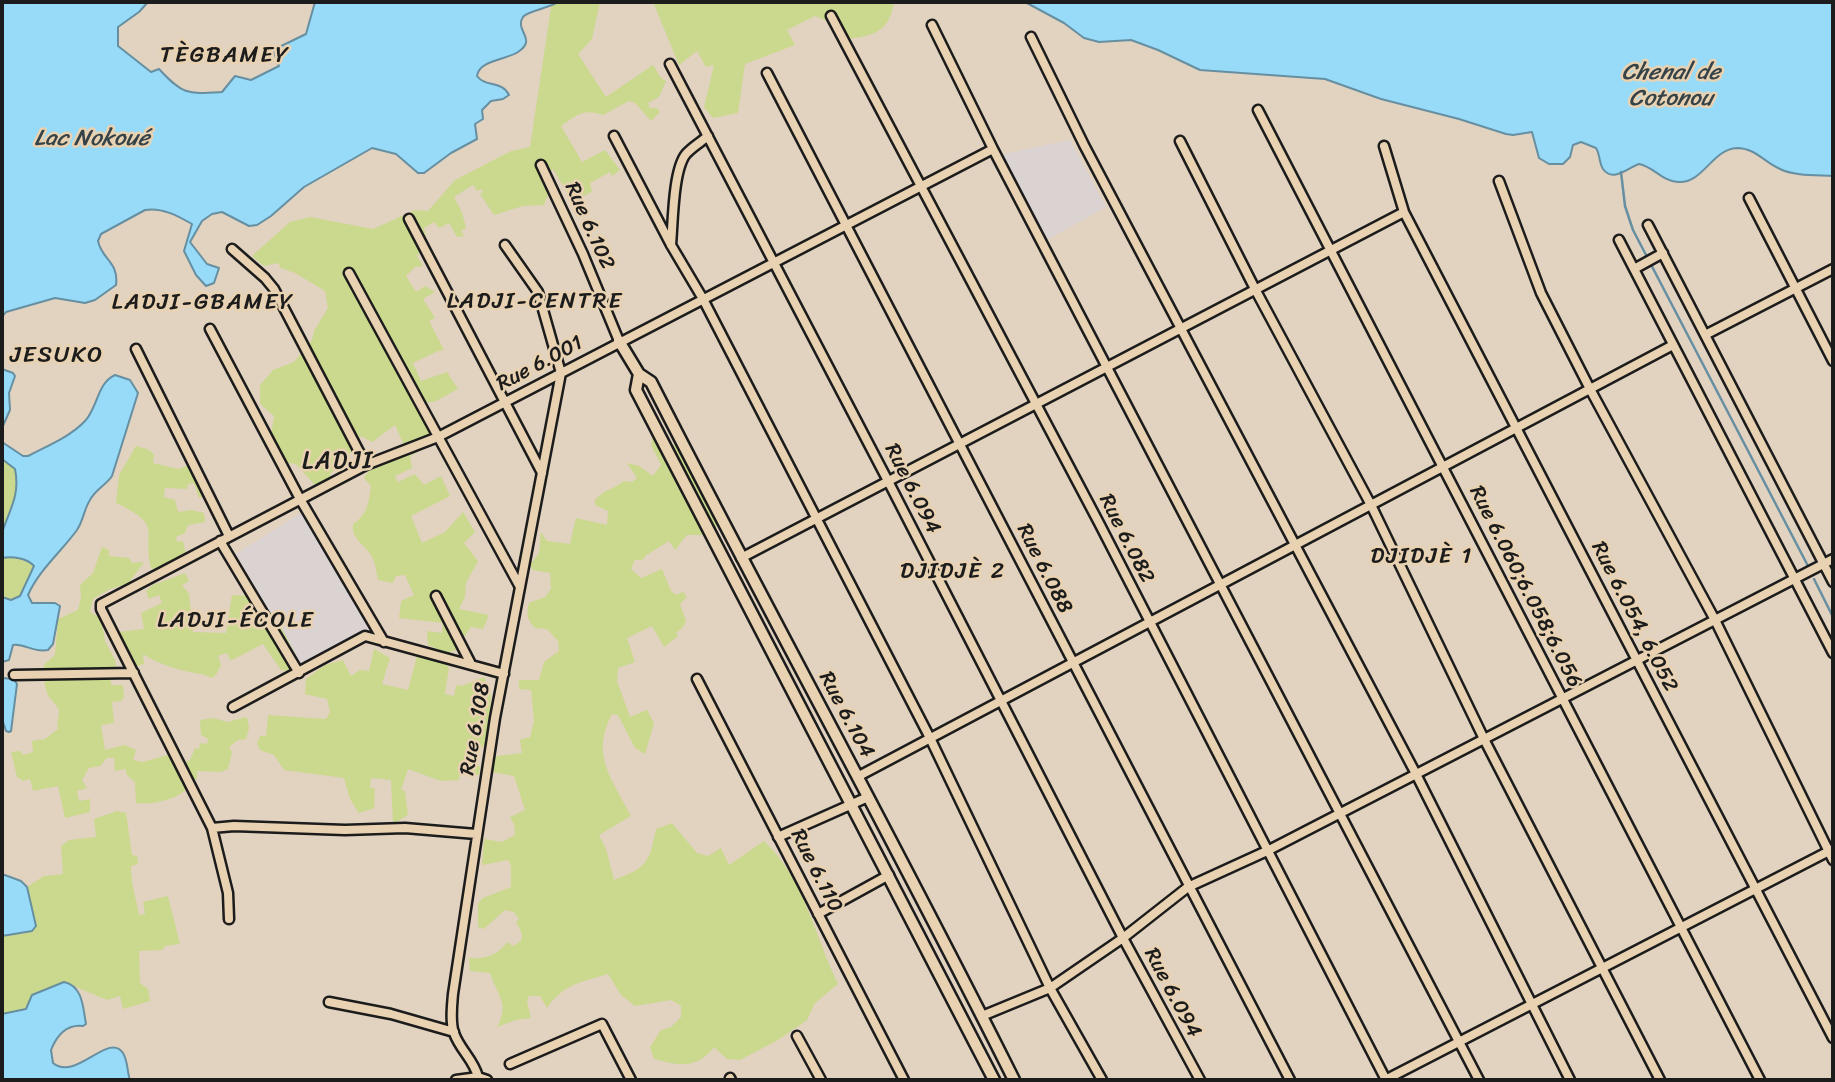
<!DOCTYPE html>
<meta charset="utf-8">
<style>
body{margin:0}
#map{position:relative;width:1835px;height:1082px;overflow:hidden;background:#e2d2c0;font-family:Sriracha,sans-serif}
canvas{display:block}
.frame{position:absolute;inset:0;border:4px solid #1c1c1c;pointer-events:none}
</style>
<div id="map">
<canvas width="1835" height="1082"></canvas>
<div class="frame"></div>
</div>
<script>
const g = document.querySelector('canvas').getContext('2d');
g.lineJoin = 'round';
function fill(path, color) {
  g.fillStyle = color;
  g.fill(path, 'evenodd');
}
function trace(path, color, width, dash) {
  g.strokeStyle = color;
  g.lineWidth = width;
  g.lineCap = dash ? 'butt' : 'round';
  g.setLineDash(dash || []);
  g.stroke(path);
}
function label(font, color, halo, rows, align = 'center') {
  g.font = font + ' Sriracha,sans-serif';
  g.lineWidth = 5;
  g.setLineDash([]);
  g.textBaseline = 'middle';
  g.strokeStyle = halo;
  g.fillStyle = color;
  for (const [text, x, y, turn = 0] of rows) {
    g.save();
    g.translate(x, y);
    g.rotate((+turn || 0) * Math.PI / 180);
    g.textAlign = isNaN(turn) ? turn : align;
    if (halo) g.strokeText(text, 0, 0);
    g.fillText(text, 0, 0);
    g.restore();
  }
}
fill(new Path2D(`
 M1070,140L1106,207L1045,241L1000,155Z
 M302,512L372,627L301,668L236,554Z`), '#dbd2d2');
fill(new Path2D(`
 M558,2H600L592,39L578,54L606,97L653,65L661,78L666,81L659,97L648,103L650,108H657L660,112L651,121L635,103L629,101L603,115C583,108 577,115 561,126L582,162L605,150L620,170L612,176L610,172L590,183L592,192L579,198L569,196L553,169L540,178L548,195L544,205L523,206L494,215L480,194L483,192L482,189L477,191L473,185L454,197L462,212L466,228L461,231L464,236L457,237L449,223L439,228L434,222L424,228L426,236L424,243L412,222L408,228L421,250L417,256L423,266L415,267L406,276L416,292L425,286L435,292L423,299L435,318L429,321L444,350L438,351L413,363L421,381L447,372L458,389L436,401L420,404L436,442L410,456L412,468L395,476L398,482L415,474L424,485L441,476L450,496L411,516L422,543L445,532L463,512L475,532L464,543L478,561L466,583L465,597L459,609L489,615L483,629L471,627L464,637L460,649L446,653L428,645L427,631L442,633L443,623L399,618L401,601L414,595L405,575L396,576L393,583L378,580C376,572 376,564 372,557C366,545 351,540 353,524C367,515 369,502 371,486L364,478C374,461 388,454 404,445L395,425L372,442L361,436L346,459L330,474V491L323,494L296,464L280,462L270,442L274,416L260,404V385L273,370L294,362L312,340L314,331L328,308L325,291L295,273L281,268L278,263L264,266L252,256L290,222L310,217L373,229L415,210L428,211L455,180L511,151L530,147L551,7Z
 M653,2H894C889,32 875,35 848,39L840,23L836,25L815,16L787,30L795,45L745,64L738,113L713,118L704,107L714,65L706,67L697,51L679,65Z
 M662,428L666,431L660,438L668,447L685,442L725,515L711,535H687L675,550L669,541L645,556L643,560H635L631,569L641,578L662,569L671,591L676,595L683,592L687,597L680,604L686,621L683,627L676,633L678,636L664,647L652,626L627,638L635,662L618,668L617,681L630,717L647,710L654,723L645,754L635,748L618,715L612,714C590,755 612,779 631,816L599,835L606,849L614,880C647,867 649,864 656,829L672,823L697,853L708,856L721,848L729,865L764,841C804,878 815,937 838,984L815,1003L807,1020L778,1040L740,1060L727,1059L714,1047C698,1069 678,1066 654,1059L650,1047L661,1030L671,1027L681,1017V1006L671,1000L635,1006L621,995L608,974C582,982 563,984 547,1008L540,996H529L527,1002L531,1018L516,1020L497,1027C510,1004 497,995 490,973L470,971L469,958C484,959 498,956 507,942L513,946L521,941L522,934L516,922L519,919L514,912L505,910L484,929L478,927V903L483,898L511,887V866L508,860L482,865L484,839L502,842L515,835L514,824L510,817L525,810L514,776L492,772L493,761L497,756L522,753L520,740L530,737L534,721L531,690L519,689V680H539L544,662L559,651L558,641L547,629L535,628C527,620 526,614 529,603L545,597L551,589L550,573L533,570L530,565L539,553L541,532L547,541L570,544L576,518L607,525L608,511L595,505V500C603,490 614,489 624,481L632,482L637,478L627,463L639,466L653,476L661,465L651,445L654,431Z
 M136,446L147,449L154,454L153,463L179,469L193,463L204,496L199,498L194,483L188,484L187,489L165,488L164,497L175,500L178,512L192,510L204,513L205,522L188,525L185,533L176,537L177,542L183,541L186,555L176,564L162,572L151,568C142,528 164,526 116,503L119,475Z
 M2,459L15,469C20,493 12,510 2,532Z
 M102,547L109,550V556L129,558L132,563L144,562L128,584L110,589L93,599L90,612L101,618L105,641L115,660L118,675L111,676V685H123L124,697L121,701L112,702L114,723L101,725L105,750L124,745L136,750L133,760L143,762L171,754L187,789C175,800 153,805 136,803L135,782L127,775L125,769L115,771L114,758H107L100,766L89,768L82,780L87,788L77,791L79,801L90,799V812L65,818L58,786L33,791L30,779L23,781L17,777L11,752L20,751L23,755L33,752L32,741L45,739L58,729C56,722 59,719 59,712C58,704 49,700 47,693C44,685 43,673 44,665L55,655L58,619L78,610L81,597L80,585L93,573Z
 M12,557L31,563L34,566L20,596L11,600L2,597V558Z
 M185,573L189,581L182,585L189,594L193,632L226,633L232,595L251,596L269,630L280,625L300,663L294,672L281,670L263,644L234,659L230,660L227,653L218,656L221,665L216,675L212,678C204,674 199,674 190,672C174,669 157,663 143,654L144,664L132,667L122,659L114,642L119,632L144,629L141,613L162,603L159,595L149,599L146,591L153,585Z
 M374,649L390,658L382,684L408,690L417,656H431L449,667L445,694L454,696L456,685L462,686L484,677L491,695L489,740L478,751L472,762L480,766L479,775H467V771L461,770L459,780L441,781L408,769L401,790L405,791L408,815L393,824L391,780L371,778L370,787L375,789L374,808L359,813L350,799L344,778L284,770L274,755L260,750L257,743L260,736H266L268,715L326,719L330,712L327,699L305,694L306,679L325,665L343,660L351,676L360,670L369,671Z
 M247,717L249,728L246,739L238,740L229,747L232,752L228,769L221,772L197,771V779L192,780L183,764L190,760L195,748L199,749L200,743L207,744L208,739L201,735L200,720L214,718L227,722Z
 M117,811L126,813L132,855L137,856L138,864L131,866C131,884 136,898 139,915L145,914L143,902L168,896L180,944L165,946L162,950L139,951L140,983L148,989L150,1001L123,1009L120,996L107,1000L64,982L32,995L26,1009L2,1014V936L26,933L36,926L27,887L44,876L63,874L61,846L69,840L96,837L94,819Z`), '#cad98d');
const water = new Path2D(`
 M2,2H148L139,12L118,27V46L151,72L159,69C183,95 187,94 222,92L235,76L251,80L279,66L273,50L306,34L315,2H558C550,8 527,11 523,17C514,31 538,39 518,52C506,60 479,60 477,76C486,88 502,80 509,95L503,99L491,101L482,110L483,119L475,124L477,139L451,153L424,173H418L396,154L372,148L304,187L271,216L257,225L249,226L222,212L212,214L202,221L190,242L207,264L219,268L214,283L206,286L196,275L184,251L192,224C178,216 162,207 145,210L101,234L98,241C102,260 119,262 116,285L95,300L85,303L55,298L6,312L2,317Z
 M1025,2H1833V176C1817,175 1794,176 1780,169C1764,162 1755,148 1737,148C1712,149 1703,184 1678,182C1662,181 1654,167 1639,164C1629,167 1613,183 1603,169C1599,163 1600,154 1596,148L1581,142L1573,145L1570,157L1563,164H1549L1539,158L1532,132L1513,135L1506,134L1459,119L1381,99L1325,79L1200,70L1158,50L1131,40L1099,42L1084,38L1064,23Z
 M2,369L13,373L15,376L9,393L10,410L2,428Z
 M115,375L130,380L138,393L112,476C106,485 95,490 90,500C84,509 84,519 77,530C61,552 39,570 28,595L32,603H55L60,606L53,644L48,650C32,653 25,643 13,645L9,660L2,662V597L11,600L20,596L34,566C27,558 12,556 2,558C2,549 0,538 3,530C11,507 20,494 15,469L2,459V442L23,456H28C47,446 70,437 85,421C98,407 97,383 115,375Z
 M2,678L14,679L17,684L11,731L9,732L6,731L2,719Z
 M2,874L21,881L27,887L36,926L32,931L2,936Z
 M64,982C83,986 83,1008 86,1024L83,1026C67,1024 57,1035 51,1050L53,1063C76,1082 109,1031 123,1053C128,1061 127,1072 130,1080H2V1014L26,1009L32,995Z`);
fill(water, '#97dbf9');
trace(water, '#668fa1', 2);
trace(new Path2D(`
 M1621,172L1625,206L1633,230L1808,566
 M1814,579L1833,617`), '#668fa1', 2.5);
const minor = new Path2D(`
 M831,16L1099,523L1386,1080
 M932,25L993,149L1479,1080
 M1031,37L1084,145L1416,774L1570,1080
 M670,64L888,481L1123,938L1200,1080
 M767,73L1290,1080
 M1258,110L1760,1080
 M614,136L671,245L703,299L930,738L1050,988L1102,1080
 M1180,141L1255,289L1371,505L1484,739L1660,1080
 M1384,146L1404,212L1833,1038
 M541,165L583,254L619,341
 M1499,181L1541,293L1590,389L1715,620L1833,860
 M1749,198L1833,361
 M409,219L542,473
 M1648,225L1833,582
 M1619,240L1833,653
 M671,245C673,223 673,170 686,154C692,147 701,142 708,136
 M232,249L265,278L274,289L366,465
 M1634,269L1663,253
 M349,273L520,587
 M210,329L300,499L384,642
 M1705,335L1833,269
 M136,349L229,536
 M220,541L299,673
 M741,558L1404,212
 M436,596L471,664
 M14,675L134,673
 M697,679L904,1080
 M233,707L365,636L504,674
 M857,777L1673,345
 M212,828L234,826L345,830L405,828L476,834
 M778,837L868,797
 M818,914L889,875
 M229,919L228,893L212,828L101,609V604L366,465L438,437L993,149
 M329,1002L391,1014L454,1032
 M982,1016L1050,988L1123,938L1188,887L1269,850L1833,559
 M797,1036L821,1080
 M510,1064L602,1024L631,1080
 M730,1078L731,1080
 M456,1080L478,1077
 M487,1080L478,1077C474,1060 460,1050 454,1033C450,1022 452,1006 453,994L495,718L561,373L538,292L505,245
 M1385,1080L1833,849`);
const tertiary = new Path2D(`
 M619,341L639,374L651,382C770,616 897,845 1014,1080
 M639,374L636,390L994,1080`);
trace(minor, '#1c1c1c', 13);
trace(tertiary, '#1c1c1c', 15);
trace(minor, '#e8d2b1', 8);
trace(tertiary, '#e8d2b1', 10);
label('21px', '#1c1c1c', '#e8d2b1', [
 ["Rue 6.102",589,226,66],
 ["Rue 6.001",540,364,-28],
 ["Rue 6.094",912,489,63],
 ["Rue 6.082",1126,539,63],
 ["Rue 6.088",1044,569,63],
 ["Rue 6.060;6.058;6.056",1525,587,63],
 ["Rue 6.054, 6.052",1634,617,63],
 ["Rue 6.104",846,715,62],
 ["Rue 6.108",476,729,-80],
 ["Rue 6.110",816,871,63],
 ["Rue 6.094",1172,993,62]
]);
g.letterSpacing = '2px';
label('23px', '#1c1c1c', '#e8d2b1', [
 ["TÈGBAMEY",225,56],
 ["LADJI-CENTRE",535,302],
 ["LADJI-GBAMEY",203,303],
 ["JESUKO",57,356],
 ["DJIDJÈ 1",1422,557],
 ["DJIDJÈ 2",953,572],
 ["LADJI-ÉCOLE",236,621]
]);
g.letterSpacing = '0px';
label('italic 23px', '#354248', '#e8d2b1', [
 ["Chenal de",1671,73],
 ["Cotonou",1671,99],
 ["Lac Nokoué",92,139]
]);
g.letterSpacing = '2px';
label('24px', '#1c1c1c', '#e8d2b1', [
 ["LADJI",338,462]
]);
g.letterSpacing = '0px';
</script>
